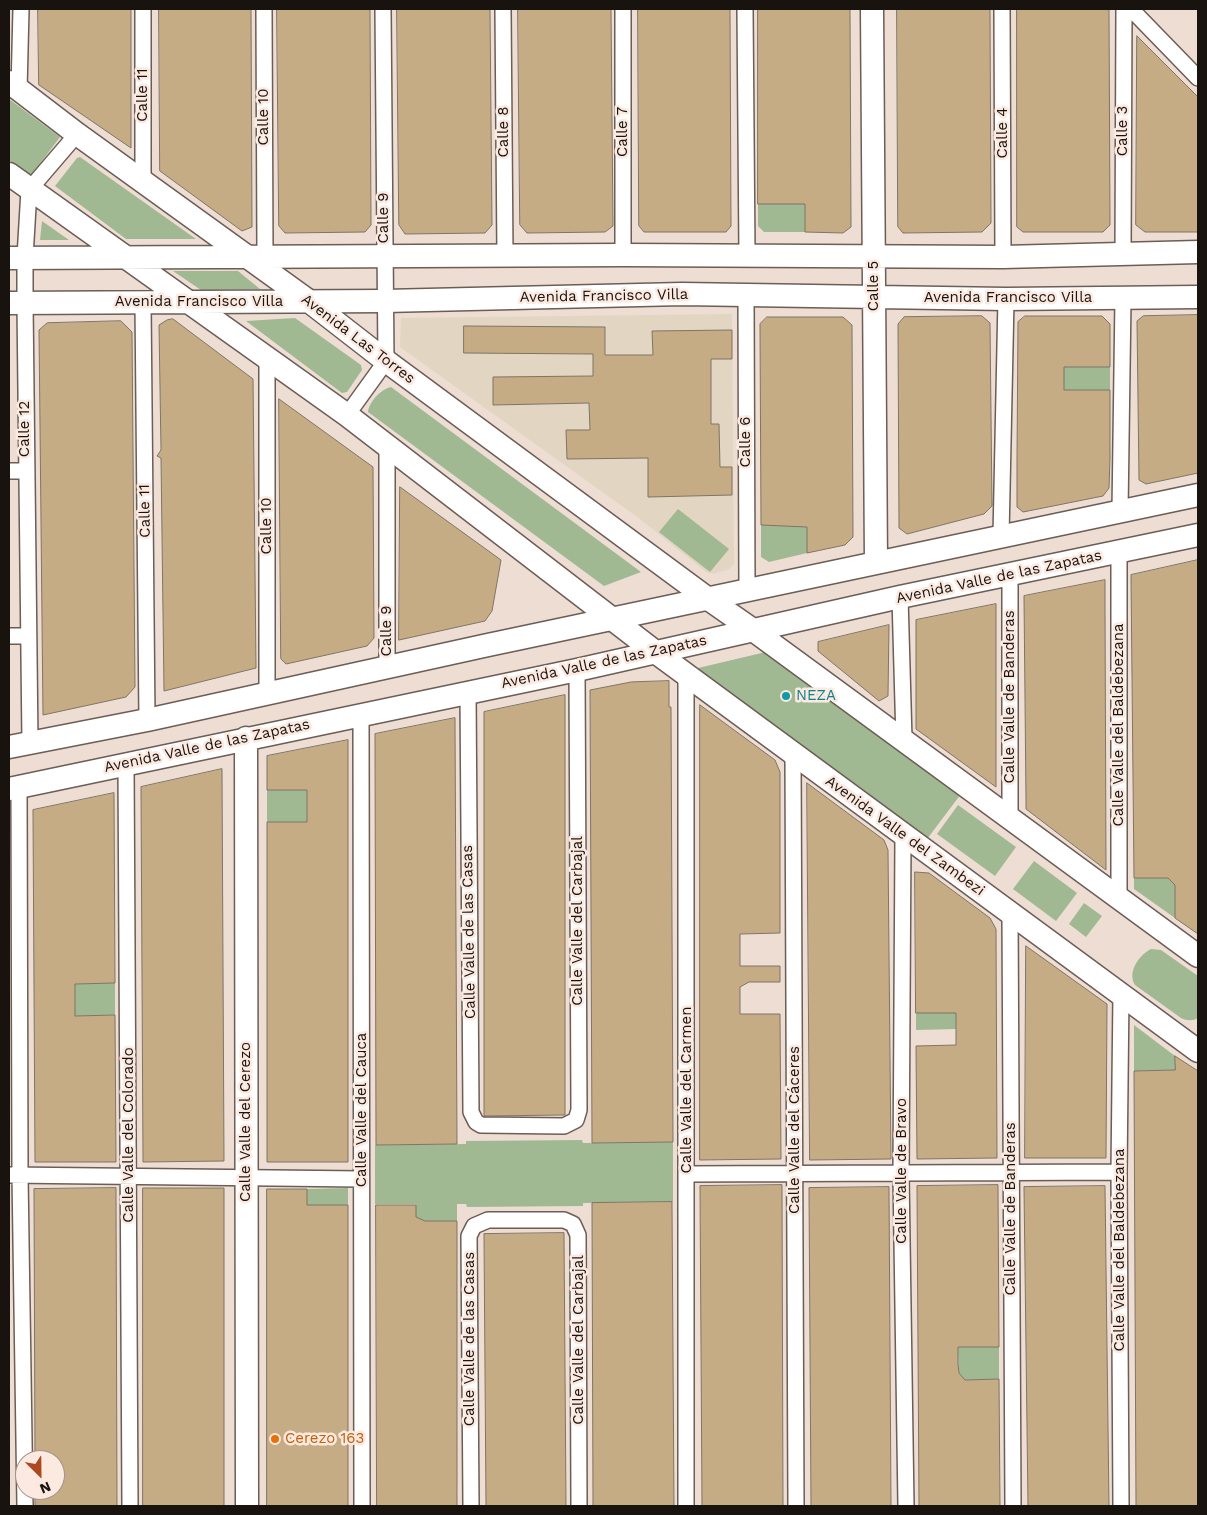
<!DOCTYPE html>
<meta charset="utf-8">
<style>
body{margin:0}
#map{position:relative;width:1207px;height:1515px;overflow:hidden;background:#eeddd3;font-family:"Work Sans",sans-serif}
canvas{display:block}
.frame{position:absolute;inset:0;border:10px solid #191310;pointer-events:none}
.north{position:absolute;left:15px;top:1450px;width:50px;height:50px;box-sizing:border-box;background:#fceae1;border:1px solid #a1948d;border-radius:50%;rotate:157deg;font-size:14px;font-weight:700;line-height:20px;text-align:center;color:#191310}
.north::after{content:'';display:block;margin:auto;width:18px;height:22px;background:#ae4820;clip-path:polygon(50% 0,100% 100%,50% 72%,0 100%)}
</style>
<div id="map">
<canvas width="1207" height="1515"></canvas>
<div class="frame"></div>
<div class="north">N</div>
</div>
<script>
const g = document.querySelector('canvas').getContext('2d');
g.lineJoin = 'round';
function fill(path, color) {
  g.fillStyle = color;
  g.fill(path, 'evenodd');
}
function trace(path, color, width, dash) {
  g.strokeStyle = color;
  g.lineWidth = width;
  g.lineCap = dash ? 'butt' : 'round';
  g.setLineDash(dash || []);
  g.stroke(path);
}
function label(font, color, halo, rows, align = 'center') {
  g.font = font + ' "Work Sans",sans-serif';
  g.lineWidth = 5;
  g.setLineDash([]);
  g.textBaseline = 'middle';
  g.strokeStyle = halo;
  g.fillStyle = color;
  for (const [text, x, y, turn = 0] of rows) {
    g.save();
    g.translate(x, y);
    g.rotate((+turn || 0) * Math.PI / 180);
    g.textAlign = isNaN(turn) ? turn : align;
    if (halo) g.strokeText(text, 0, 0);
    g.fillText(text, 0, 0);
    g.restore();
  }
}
fill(new Path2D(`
 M732,314L734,564L729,569L714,574L706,572L640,519L400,347L401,318Z`), '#e2d5c1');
fill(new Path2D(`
 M9,99L60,137L30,177L9,160Z
 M80,157L196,239H126L55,186L77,158Z
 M758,204H805V232H764L758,226Z
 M42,221L69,240H40Z
 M173,271H238L260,289L201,290Z
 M295,318L361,365L362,370L347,392L342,393L246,321Z
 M1064,367H1110V390H1064Z
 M391,387L641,572L604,586L368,412C369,402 381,389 391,387Z
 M678,509L729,549L710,572L659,532Z
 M761,525H807V553L769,562L761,557Z
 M770,651L961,794L927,839L694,669Z
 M267,790H307V822H267Z
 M958,805L1016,847L995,876L937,834Z
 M1034,861L1077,893L1056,921L1013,889Z
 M1134,878H1175V918L1134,889Z
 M1084,903L1102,916L1086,937L1069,924Z
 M1151,949L1161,950L1198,976V1018C1193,1021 1187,1021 1181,1018L1135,985C1127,972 1139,955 1151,949Z
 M115,983V1015L75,1016L34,984Z
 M916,1013H956V1029L916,1030Z
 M1134,1025L1175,1056V1070L1134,1071Z
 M582,1140L583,1143L673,1142V1202L583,1203V1206L467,1207L466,1204H457V1221H416V1204H375V1145L466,1144V1141Z
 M348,1188V1205H307V1189Z
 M958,1347H999V1379L959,1380Z`), '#a0b992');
const building = new Path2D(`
 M38,9H131V148L39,85Z
 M159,9H251L252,227L242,231L160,171Z
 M277,9H370L371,225L365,232L285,233L279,226Z
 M397,9H490L492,225L485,233L405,234L399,225Z
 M518,9H611L613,226L605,232L527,233L520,225Z
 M638,9H730L731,226L726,232H644L639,226Z
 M758,9H850L851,227L843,233L805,232V204H758Z
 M897,9H990L991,223L982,232L903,233L898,227Z
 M1017,9H1109L1110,225L1103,232H1023L1017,227Z
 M1137,36L1198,97V232H1145L1136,225Z
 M1198,315V473L1146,484L1139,480L1137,321L1143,316Z
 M982,316L990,323L992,506L984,514L907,534L899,528L898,324L904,317Z
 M1025,316H1102L1110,324V367H1064V390H1110V459L1109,488L1103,496L1023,512L1017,507V459L1018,322Z
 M767,317H843L852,325L853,537L845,545L807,553V527L761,525L760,324Z
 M173,319L253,379L256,668L164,691L161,458L157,456L161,450L159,325L167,320Z
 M121,321L132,332L135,687L126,697L43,715L39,330L47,323Z
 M464,326L605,327V355H653L652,331L732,330V359H711V424H719L720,467H732V495L648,497V458L567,459L566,430H590L589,403L493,405V377L593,376V354L464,353Z
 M279,399L373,467L374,638L367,646L286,664L281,659Z
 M400,487L501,560L492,611L485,621L399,640Z
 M1198,560V934L1175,918V885L1168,878H1134L1131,575Z
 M1105,580V604L1106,870L1026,809V801L1024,596Z
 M996,604V787L916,729V620Z
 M889,625L888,696L879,701L818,651V642Z
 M669,681V707H671L673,1142L592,1143L590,690L631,682Z
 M565,695V1115L484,1116V712Z
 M700,705L775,760L780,772V933L740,934V966H780V982H749L740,987V1014H780L781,1159L700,1160Z
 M455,718L457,1144L376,1145L375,734Z
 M348,740V1162H267V822H307V790H267V756Z
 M222,769L224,1161L143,1162L141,787Z
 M807,783L884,840L888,850L891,1159L810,1160Z
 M114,793L115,983L75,984V1016L115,1015L116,1162H35L33,810Z
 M915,872L929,873L990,918L996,929L997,1158L917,1159L916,1046L956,1045V1013H916Z
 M1026,946L1107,1004L1106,1158H1025Z
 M1175,1056L1198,1071V1506H1136L1134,1071L1175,1070Z
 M782,1185L783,1506H702L700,1186Z
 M998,1185L999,1347H958V1364L959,1373L965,1380L999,1379L1000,1506H919L917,1186Z
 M1105,1186L1109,1506H1028L1024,1187Z
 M889,1187L891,1506H811L809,1188Z
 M116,1188L117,1506H35V1490H55V1460H35L34,1189Z
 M143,1188H224V1506H143Z
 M267,1189H307V1205H348V1506H267Z
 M672,1202L674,1506H593L592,1203Z
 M376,1205H416V1217L425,1221H457V1506H377Z
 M564,1233L566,1506H486L484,1234Z`);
fill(building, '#c6ac84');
trace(building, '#7e7567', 1);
const street = new Path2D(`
 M143,9V181
 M264,9L265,256
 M503,9L505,256
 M623,9V255
 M745,9L747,255
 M1002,9L1003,257
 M1131,9L1198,78
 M19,90L21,9
 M1123,253L1124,9
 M746,295L747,590
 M143,303L147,720
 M267,358V693
 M347,415L386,361L383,9
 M387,445V668
 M9,471H25
 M1120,511L1123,298
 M1001,536L1006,299
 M1119,552V898
 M900,597L904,740
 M9,636H28
 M468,692L471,1112L476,1122L481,1125L564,1126L576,1120L579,1110L577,670
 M361,713L362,1506
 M30,743L25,303V257L29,190L77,134
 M793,755L796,1506
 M126,764L130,1506
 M19,786L20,1175L25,1506
 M1010,819V575
 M903,836L901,1174L906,1506
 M1010,913L1013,1506
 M1121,993L1119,1172L1121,1506
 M687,1174L1119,1172
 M9,1175L361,1179
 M471,1506L469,1236L474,1226L488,1220H564L573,1224L578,1235L579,1506
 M686,1506V674`);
const secondary = new Path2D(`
 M872,9L876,563
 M9,82L77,134L310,302L386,361L707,598L753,630L1198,956
 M9,174L347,415L654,651L1198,1051
 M9,258L623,255L1003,257L1198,252
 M9,303L385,301L682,294L1006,299L1198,297
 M246,738L247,1506
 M9,747L147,720L488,645L1198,495
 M9,789L577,670L900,597L1198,535`);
trace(street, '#6c5d55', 18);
trace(secondary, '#6c5d55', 25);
trace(street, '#fff', 15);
trace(secondary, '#fff', 22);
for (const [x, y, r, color] of [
 [786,696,5,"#0f9aa8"],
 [275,1439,5,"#e8710a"]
]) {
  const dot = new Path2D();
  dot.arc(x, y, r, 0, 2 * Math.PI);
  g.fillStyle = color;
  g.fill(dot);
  trace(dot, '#fceae1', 2);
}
label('15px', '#191310', '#fceae1', [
 ["Calle 11",143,95,-90],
 ["Calle 10",264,117,-90],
 ["Calle 3",1123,131,-90],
 ["Calle 8",504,132,-90],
 ["Calle 7",623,132,-90],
 ["Calle 4",1003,133,-90],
 ["Calle 9",384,218,-90],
 ["Calle 5",874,286,-90],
 ["Avenida Francisco Villa",604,296,-1],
 ["Avenida Francisco Villa",1008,298],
 ["Avenida Francisco Villa",199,302],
 ["Avenida Las Torres",358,339,37],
 ["Calle 12",25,429,-90],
 ["Calle 6",746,442,-90],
 ["Calle 11",145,511,-91],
 ["Calle 10",267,526,-90],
 ["Avenida Valle de las Zapatas",999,577,-12],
 ["Calle 9",387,631,-90],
 ["Avenida Valle de las Zapatas",604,662,-12],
 ["Calle Valle de Banderas",1010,697,-90],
 ["Calle Valle del Baldebezana",1119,725,-90],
 ["Avenida Valle de las Zapatas",207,746,-12],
 ["Avenida Valle del Zambezi",905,836,36],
 ["Calle Valle del Carbajal",578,921,-90],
 ["Calle Valle de las Casas",469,932,-91],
 ["Calle Valle del Carmen",687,1090,-90],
 ["Calle Valle del Cauca",362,1110,-90],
 ["Calle Valle del Cerezo",246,1122,-90],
 ["Calle Valle del Cáceres",795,1130,-90],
 ["Calle Valle del Colorado",129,1135,-90],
 ["Calle Valle de Bravo",902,1171,-90],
 ["Calle Valle de Banderas",1011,1209,-90],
 ["Calle Valle del Baldebezana",1120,1250,-90],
 ["Calle Valle de las Casas",470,1339,-90],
 ["Calle Valle del Carbajal",579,1340,-90]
]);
label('15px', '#0d838f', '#fceae1', [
 ["NEZA",796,696]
], 'left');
label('15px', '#c56008', '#fceae1', [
 ["Cerezo 163",285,1439]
], 'left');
</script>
